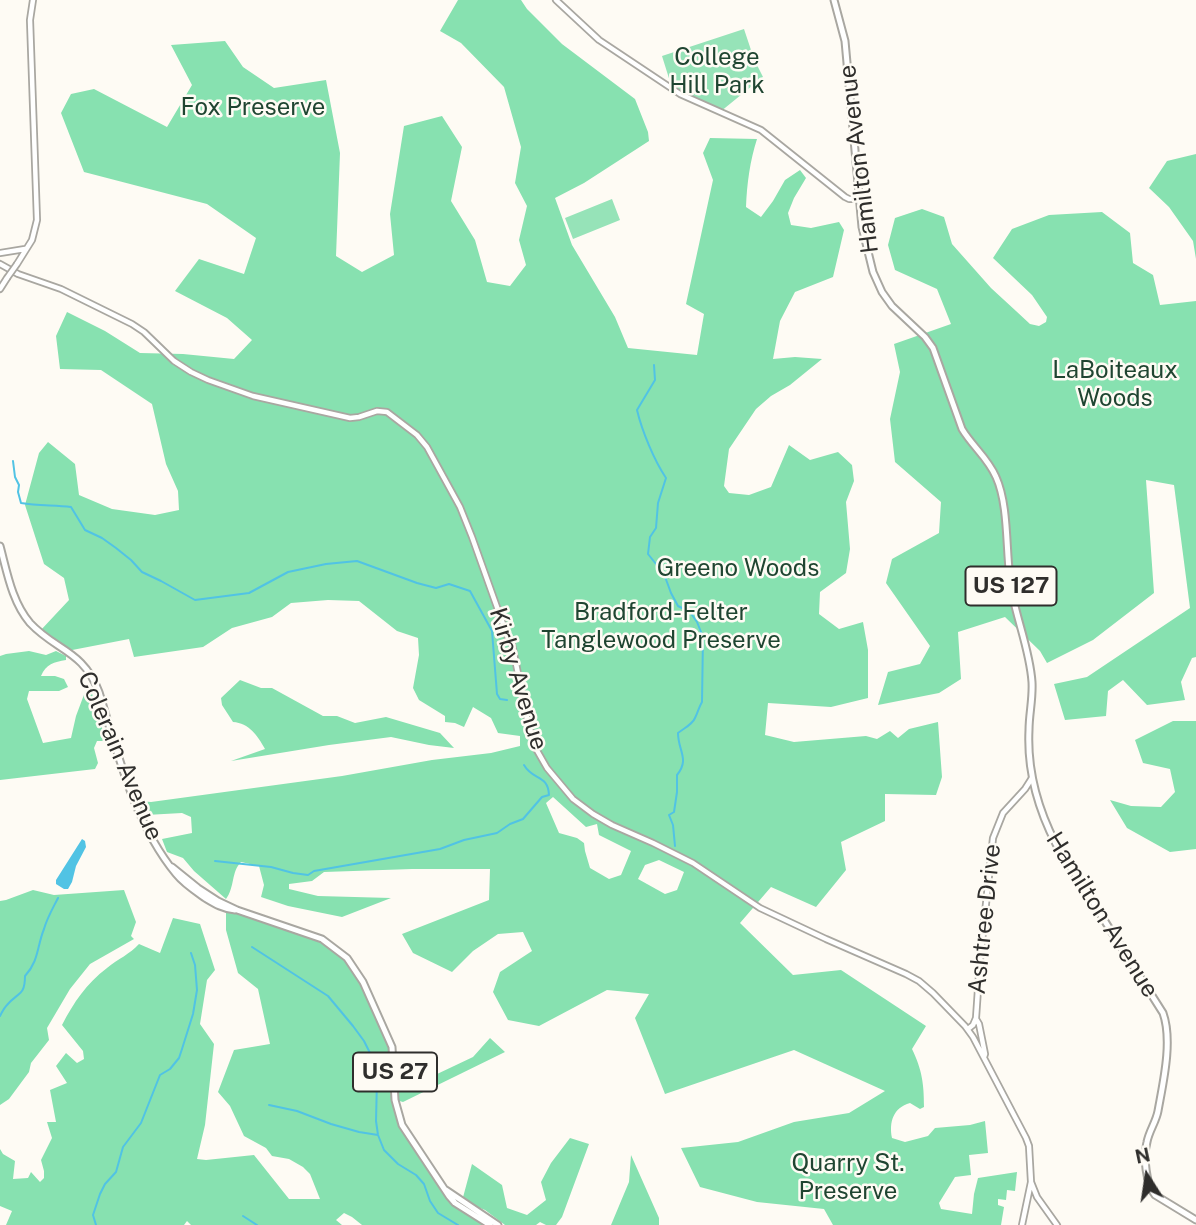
<!DOCTYPE html>
<style>
body{margin:0}
#map{position:relative;width:1196px;height:1225px;overflow:hidden;background:#fefbf4;font-family:"Public Sans",sans-serif}
canvas{display:block}
.north{position:absolute;left:1112px;top:1141px;width:70px;height:70px;-webkit-text-stroke:5px #fefbf4;paint-order:stroke;rotate:348deg;font-size:19px;font-weight:700;line-height:28px;text-align:center;color:#2f2e2c}
.north::after{content:'';display:block;margin:auto;width:24px;height:32px;background:#2f2e2c;clip-path:polygon(50% 0,100% 100%,50% 72%,0 100%)}
</style>
<div id="map">
<canvas width="1196" height="1225"></canvas>
<div class="north">N</div>
</div>
<script>
const g = document.querySelector('canvas').getContext('2d');
g.lineJoin = 'round';
function fill(path, color) {
  g.fillStyle = color;
  g.fill(path, 'evenodd');
}
function trace(path, color, width, dash) {
  g.strokeStyle = color;
  g.lineWidth = width;
  g.lineCap = dash ? 'butt' : 'round';
  g.setLineDash(dash || []);
  g.stroke(path);
}
function label(font, color, halo, rows, align = 'center') {
  g.font = font + ' "Public Sans",sans-serif';
  g.lineWidth = 5;
  g.setLineDash([]);
  g.textBaseline = 'middle';
  g.strokeStyle = halo;
  g.fillStyle = color;
  for (const [text, x, y, turn = 0] of rows) {
    g.save();
    g.translate(x, y);
    g.rotate((+turn || 0) * Math.PI / 180);
    g.textAlign = isNaN(turn) ? turn : align;
    if (halo) g.strokeText(text, 0, 0);
    g.fillText(text, 0, 0);
    g.restore();
  }
}
fill(new Path2D(`
 M744,29L754,59L763,77L720,112L672,88L662,56Z
 M612,199L620,220L573,239L565,218Z`), '#96e3b8');
fill(new Path2D(`
 M458,0H521L527,9L562,44L635,99L648,132L649,141L584,183L555,198L572,245L615,317L628,348L697,355L704,314L686,304L713,180L703,153L710,138L757,139C750,161 747,183 746,207L761,217L773,201L785,180L800,170L806,178L794,198L788,213L791,225L811,228L839,222L844,230L833,277L795,292L780,321L773,359L795,357L822,359L790,385L771,396L756,409L729,449L724,486L729,493L749,495L771,487L789,445L810,460L838,452L852,465L854,481L846,502L850,549L846,573L820,592L819,614L839,629L863,622L868,650V698L831,707L768,703L765,735L794,742L866,736L877,739L890,731L898,738L909,729L938,722L942,777L936,795L885,794V821L841,842L846,870L816,907L771,887L740,923L793,975L841,970L926,1026L912,1049C922,1070 924,1083 924,1107L920,1109L910,1103C893,1108 889,1122 892,1138L905,1142L928,1136L935,1128L970,1125L985,1121L988,1153L969,1155L971,1175L955,1177L939,1203L941,1209L972,1214L974,1194L978,1178L1017,1172L1015,1191L1007,1190L1006,1200L998,1199V1205L1004,1207L1001,1225H833L824,1209L757,1202L700,1187L681,1148L738,1142L794,1122L849,1113L885,1091L794,1050L665,1094L635,1018L649,994L607,990L539,1026L508,1020L493,992L500,972L532,951L523,932L498,934L473,951L452,972L413,953L402,934L489,900L490,869H412L324,872L312,881L289,884V889L318,896L391,898L342,917L288,906L261,897L264,885L259,866L241,862C231,872 235,887 226,899L194,871L183,858L167,852L162,839L192,833L191,817L182,813L146,815L140,801L151,802L342,776L432,760L491,753L520,746V736L498,733L491,718L473,707L464,727L455,723L445,722V716L419,700L413,688L419,655L418,638L397,631L359,601L328,600L291,603L272,617L232,628L203,647L134,657L129,639L67,651L40,631L69,600L64,578L44,564L25,505L39,453L48,442L75,464L79,495L112,509L155,515L179,510L178,491L166,464L152,404L101,370L60,369L56,336L67,312L105,331L140,353L183,354L234,359L252,340L227,318L175,291L199,259L244,274L256,238L207,204L84,172L61,113L71,94L94,89L167,127L192,85L171,45L225,41L243,67L274,88L326,80L340,153L336,256L362,272L394,255L390,214L404,126L442,116L462,147L451,201L475,240L487,282L510,286L526,265L519,240L527,206L515,183L521,147L504,87L461,43L440,31ZM553,797L586,827L597,824L599,835L631,851L621,875L609,879L590,868L585,851L584,843L577,838L559,833L546,803ZM659,860L684,872L677,890L665,894L638,879L645,865Z
 M1196,154V259L1193,241L1169,207L1149,188L1167,161Z
 M922,209L944,217L952,244L991,288L1016,311L1030,324L1039,326L1046,322L1047,317L1032,295L993,258L1012,229L1049,215L1102,212L1130,233L1133,263L1153,275L1160,305L1196,301V657L1192,658L1181,682L1185,700L1147,705L1123,680L1108,691L1106,716L1065,720L1054,684L1087,677L1190,608L1174,485L1146,480L1154,593L1093,640L1047,663L1040,651L1005,617L958,632L961,679L939,693L878,705L888,672L920,664L930,646L886,583L892,559L939,533L941,502L895,462L890,419L900,372L894,344L951,324L937,289L895,270L888,245L895,218Z
 M29,651L46,655L56,651L66,656V660C54,662 46,664 41,676H55L64,679L68,687L59,691H29L27,699L43,743L71,738L76,716L85,692L91,690L106,741H97L94,748L98,763L95,769L0,780V656L6,654Z
 M240,680L261,688H272L323,716H337L355,723L386,717L440,733L454,748L429,745L391,737L329,745L231,761L265,749C258,736 249,723 233,722L222,705L221,698Z
 M1173,721H1196V849L1170,852L1127,828L1110,800L1131,806L1161,807L1175,792L1170,769L1143,763L1135,740Z
 M33,890L54,895L124,890L136,922L131,936L134,939L90,964L70,989L47,1028L49,1040L31,1063L29,1072L9,1099L0,1105V901L6,900Z
 M226,909L322,939L357,970L386,1032L395,1075L416,1084L473,1057L490,1038L505,1052L403,1102L396,1100L399,1117L449,1196L490,1225H362L352,1217L344,1213L336,1220L342,1225H191L187,1221L184,1225H6L12,1211L0,1206V1149L3,1154L15,1161L13,1179L28,1178L31,1172L40,1182L44,1178V1171L41,1160L52,1138L47,1122H56L50,1090L67,1083L56,1066L66,1053L77,1063L84,1059L83,1051L62,1025C74,1002 86,984 107,968C118,959 130,954 139,944L160,953L173,918L200,924L215,970L207,980L200,1024L214,1044L205,1125L197,1159L206,1160L254,1155L289,1199H320L310,1174L303,1167L289,1159L272,1156L266,1148L244,1136L230,1106L218,1092L234,1050L270,1044L258,989L238,973L226,930Z
 M570,1138L589,1144L562,1217L556,1225H546L540,1222L536,1225H505L485,1210L462,1201L472,1164L502,1185L507,1208L527,1215L546,1200L541,1182L551,1163Z
 M631,1155L659,1218V1225H611L629,1182Z`), '#87e1b0');
fill(new Path2D(`
 M82,839L85,841L86,847L76,866L72,882L68,889H64L56,884V880Z`), '#51c3e4');
trace(new Path2D(`
 M654,365L655,380L637,410C642,431 654,460 666,478L658,503L656,528L650,537L648,554L664,574L671,593L678,606L690,612L697,622L703,637L702,702C699,707 698,712 695,718C692,725 684,728 678,733C678,751 690,759 677,775V792L674,812L669,815L673,825L675,846
 M13,461L15,477L19,485L18,492L21,503C38,506 54,505 71,507L85,530L102,538L116,548L131,560L142,572L161,581L195,600L249,593L288,572L326,564L357,561L417,583L436,588L449,584L470,591L492,631L497,694L500,699L507,700
 M215,861L271,867L293,873L308,875L314,871L440,849L464,840L497,833L510,824L523,819L542,797L549,795C548,774 533,781 524,765
 M252,947L328,996L353,1026L364,1041L374,1061L377,1080L376,1121L378,1135L384,1150L398,1164L416,1175L424,1184L430,1201L438,1213L458,1225
 M0,1016C2,1012 4,1008 7,1005C18,992 25,996 25,976C39,961 37,946 44,929C47,918 53,908 58,898
 M269,1105L297,1111L331,1124L359,1132L378,1135
 M243,1216L257,1225
 M96,1225L93,1215L100,1194L105,1184L116,1172L123,1147L141,1123L160,1075L170,1069L179,1058L182,1049L193,1014L197,990L195,965L191,953`), '#51c3e4', 2);
const secondary = new Path2D(`
 M556,0L599,40L680,94L761,130L845,197L849,199H859
 M0,253L25,249
 M0,264L18,274L61,289L132,324L144,332L174,361L191,372L208,380L253,396L350,418L359,417L377,411L387,412L417,435L427,447L460,507L472,537L508,638L512,644L527,718L535,747L547,768L573,799L593,814L612,825L653,843L693,863L760,908L826,939L906,974L919,981L933,993L965,1026L973,1037L1026,1138L1029,1146L1031,1182L1037,1197L1057,1225
 M17,264L32,240L37,220L30,20L33,0
 M0,289L7,278
 M976,1019L979,1024L985,1054L984,1057
 M968,1029L973,1025L976,1018L980,960L993,838L1003,813L1025,789L1032,778
 M1022,1225L1031,1182`);
const primary = new Path2D(`
 M834,0L845,41L862,227L873,272L882,292L892,306L925,337L933,348L962,429C972,446 988,458 996,477C1010,508 1005,558 1012,593C1018,623 1030,652 1032,682C1033,699 1029,714 1029,730C1027,770 1038,809 1056,844L1163,1013C1173,1041 1163,1083 1158,1111C1156,1122 1149,1131 1147,1142C1143,1156 1146,1185 1155,1195L1196,1220
 M0,546C7,572 12,602 30,623C56,651 83,650 99,692C118,754 134,823 176,874C184,884 195,891 205,898C215,904 223,909 235,910
 M172,867L198,888L218,901L237,910L322,939L347,958L363,982L392,1047L395,1100L402,1125L449,1196L455,1203L490,1225
 M446,1190L498,1225`);
trace(secondary, '#a9a7a1', 8);
trace(primary, '#a9a7a1', 9);
trace(secondary, '#fff', 4.5);
trace(primary, '#fff', 5);
const secondaryBridge = new Path2D(`
 M7,278L17,264`);
trace(secondaryBridge, '#a9a7a1', 8, []);
trace(secondaryBridge, '#fff', 4.5);
for (const [x, y, w] of [
 [1011,586,91],
 [395,1072,84]
]) {
  const box = new Path2D();
  box.roundRect(x - w / 2, y - 19.5, w, 39, 5);
  g.fillStyle = '#fefbf4';
  g.fill(box);
  trace(box, '#2f2e2c', 2);
}
label('bold 23px', '#2f2e2c', null, [
 ["US 127",1011,586],
 ["US 27",395,1072]
]);
label('24px', '#1f4531', '#fefbf4', [
 ["College",717,58],
 ["Hill Park",717,86],
 ["Fox Preserve",253,108],
 ["LaBoiteaux",1115,371],
 ["Woods",1115,399],
 ["Greeno Woods",738,569],
 ["Bradford-Felter",661,613],
 ["Tanglewood Preserve",661,641],
 ["Quarry St.",848,1164],
 ["Preserve",848,1192]
]);
label('24px', '#2f2e2c', '#fefbf4', [
 ["Hamilton Avenue",859,159,-97],
 ["Kirby Avenue",518,679,73],
 ["Colerain Avenue",120,756,67],
 ["Hamilton Avenue",1102,915,58],
 ["Ashtree Drive",985,919,-84]
]);
</script>
